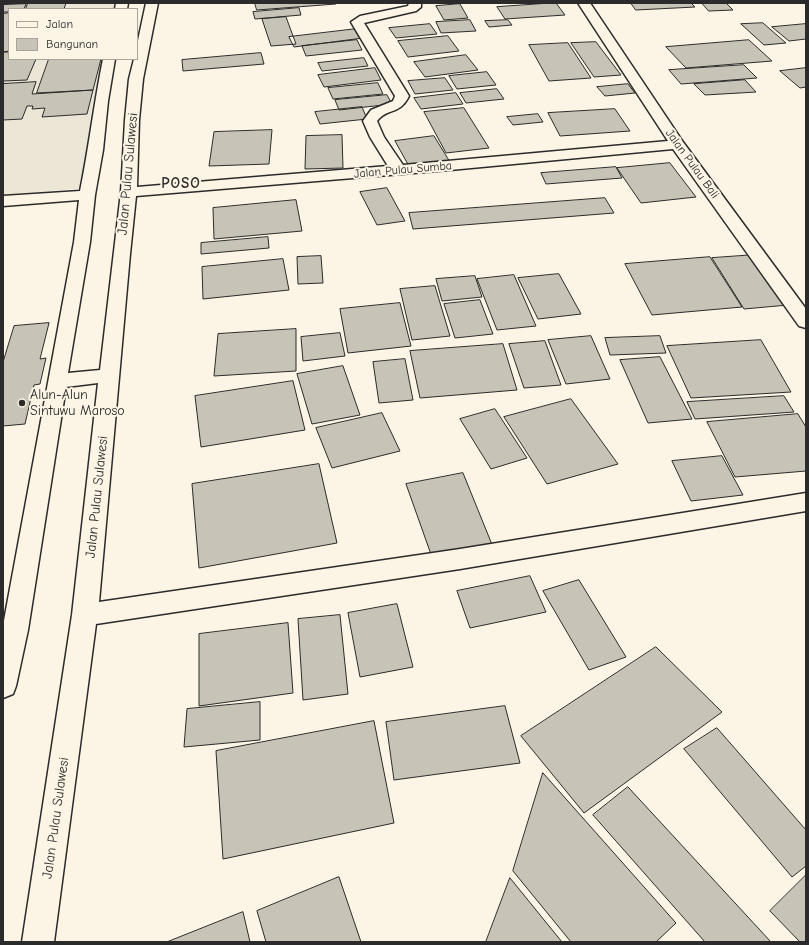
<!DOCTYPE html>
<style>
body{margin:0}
#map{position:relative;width:809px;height:945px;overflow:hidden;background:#fcf5e5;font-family:"Comic Neue",sans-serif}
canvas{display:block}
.frame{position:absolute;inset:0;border:4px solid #2b2b2b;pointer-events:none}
.legend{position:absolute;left:8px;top:8px;width:130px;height:52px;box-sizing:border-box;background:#fcf5e5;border:1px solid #a8a49b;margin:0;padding:5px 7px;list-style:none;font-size:12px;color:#2b2b2b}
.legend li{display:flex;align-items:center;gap:8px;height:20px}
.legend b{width:20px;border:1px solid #a8a49b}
</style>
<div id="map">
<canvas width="809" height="945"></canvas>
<div class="frame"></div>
<ul class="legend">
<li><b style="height:5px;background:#fcf5e5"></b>Jalan</li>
<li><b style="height:11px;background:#c8c3b7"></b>Bangunan</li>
</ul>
</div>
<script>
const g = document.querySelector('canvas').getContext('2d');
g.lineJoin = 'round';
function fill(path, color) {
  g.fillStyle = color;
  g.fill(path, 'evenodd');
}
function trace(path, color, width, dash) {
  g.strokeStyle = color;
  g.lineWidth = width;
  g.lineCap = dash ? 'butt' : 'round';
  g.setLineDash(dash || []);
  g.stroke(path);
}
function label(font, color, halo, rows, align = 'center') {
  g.font = font + ' "Comic Neue",sans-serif';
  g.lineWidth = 4;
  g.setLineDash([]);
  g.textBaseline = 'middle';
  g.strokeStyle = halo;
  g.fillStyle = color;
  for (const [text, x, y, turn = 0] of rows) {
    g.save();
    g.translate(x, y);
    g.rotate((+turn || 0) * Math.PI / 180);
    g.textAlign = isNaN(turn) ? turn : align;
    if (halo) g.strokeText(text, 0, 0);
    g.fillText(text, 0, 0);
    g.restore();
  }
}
fill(new Path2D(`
 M3,3H121L120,9H9V59H110L84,188L3,195Z`), '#ece6d7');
const building = new Path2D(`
 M28,3H66L64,9H26Z
 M255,3H336V4L257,10Z
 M556,3L565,15L505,19L497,7Z
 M631,3H691L695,7L636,10Z
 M702,3H726L733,10L709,11Z
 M26,4L24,9H9V12H3V5Z
 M460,4L468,18L444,20L436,6Z
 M299,8L301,15L255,19L253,12Z
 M9,13V51L3,52V14Z
 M286,17L296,44L271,46L262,19Z
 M470,20L476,31L441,33L436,22Z
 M508,20L512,25L489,27L485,21Z
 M763,23L786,43L764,45L741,24Z
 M430,24L437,34L396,38L389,28Z
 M806,24V39L789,41L772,27Z
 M356,29L363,38L294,47L289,37Z
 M448,36L459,51L408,57L398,41Z
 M357,40L362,50L306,56L302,46Z
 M749,40L772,61L686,68L666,47Z
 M596,42L621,75L594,77L571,43Z
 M568,43L591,78L549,81L529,45Z
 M3,52H9V59H36L27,80L3,81Z
 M261,53L264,64L183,71L182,60Z
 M466,55L478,70L425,77L414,62Z
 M364,58L368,66L322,71L318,63Z
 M49,59H101L93,90L37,93Z
 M744,65L757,78L681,84L669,70Z
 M375,68L381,80L324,87L318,75Z
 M806,68V87L800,88L780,71Z
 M487,72L496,85L457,89L449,76Z
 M445,78L453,90L415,94L408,81Z
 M745,80L756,92L705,95L694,84Z
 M36,82L32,94L93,90L87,114L42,117L45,108L32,109L33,106H27L22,119L3,120V84Z
 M378,83L383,94L333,99L328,88Z
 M628,84L635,93L605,96L597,87Z
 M497,89L504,99L466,103L460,93Z
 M456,93L463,104L421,109L414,98Z
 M387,95L392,104L339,110L335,100Z
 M362,107L367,119L320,124L315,112Z
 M464,108L489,148L446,153L424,112Z
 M615,109L630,131L560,136L548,113Z
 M538,114L543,122L513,125L507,117Z
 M272,130L269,164L209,166L214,132Z
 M342,135L343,168L305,169L306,136Z
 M434,136L450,162L410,168L395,141Z
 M670,163L696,197L641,203L617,168Z
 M616,167L622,178L546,184L541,173Z
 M387,188L405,221L377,225L360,192Z
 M605,198L614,213L413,229L409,213Z
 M296,200L302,231L214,239L213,208Z
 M268,237L269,248L201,254V243Z
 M754,255L788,305L744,309L712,258Z
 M321,256L323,283L298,284L297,257Z
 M710,257L742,307L652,315L625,264Z
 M283,259L289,290L203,299L202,267Z
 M559,274L581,314L538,319L518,278Z
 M514,275L536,326L497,330L477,279Z
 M475,276L482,297L442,301L436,279Z
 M435,286L450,336L412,340L400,289Z
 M480,300L493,334L455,338L444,304Z
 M400,303L411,346L348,353L340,309Z
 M49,323L40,359L46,358L40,384L34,385L25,424L3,426V362L14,326Z
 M296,329V371L214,376L218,334Z
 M340,333L345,356L303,361L301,337Z
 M591,336L610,379L566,384L548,340Z
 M660,336L666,353L610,355L605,338Z
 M761,340L791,392L691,398L667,346Z
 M545,341L561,385L524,388L509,344Z
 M503,344L517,390L420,398L410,351Z
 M660,357L692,419L648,423L620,360Z
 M405,359L413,400L379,403L373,362Z
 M343,366L360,415L312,424L297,374Z
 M293,381L305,430L201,447L195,396Z
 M784,396L794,412L695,419L687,402Z
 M571,399L618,464L547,484L504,417Z
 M495,409L527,458L491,469L460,419Z
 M382,413L400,451L332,468L316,428Z
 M798,414L806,427V471L735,477L707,422Z
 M722,456L743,495L691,501L672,461Z
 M319,464L337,543L199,568L192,484Z
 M463,473L493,547L433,560L406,484Z
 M530,576L546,612L470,628L457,591Z
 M579,580L626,657L589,670L543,591Z
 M397,604L413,667L360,677L348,613Z
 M340,615L348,694L303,700L298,619Z
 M288,623L293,693L199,706V634Z
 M656,647L722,712L584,813L521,736Z
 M260,702V740L184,747L187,709Z
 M505,706L520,763L394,780L386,722Z
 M374,721L394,823L223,859L216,751Z
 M717,728L806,830V866L792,877L684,749Z
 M543,773L676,923L656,942H571L513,871Z
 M628,787L771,942H705L593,815Z
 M806,875V942H800L770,911Z
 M339,877L361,942H266L257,911Z
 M510,878L562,942H486Z
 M243,912L250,942H167Z`);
fill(building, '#c8c3b7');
trace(building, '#2b2b2b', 1);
const street = new Path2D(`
 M116,3H128L127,9H115Z
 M146,3H158L143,79L139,120L137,187L388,166L370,137L363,121L371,110L393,101L395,96L351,22L360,16L408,6L409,3H421V7L416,11L364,23L409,96C399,116 388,107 377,121L384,137L403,165L668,141L578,3H590L683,142L806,309V328L799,326L673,149L450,170L136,196L130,254L99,602L460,549L806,493V511L460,569L96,624L54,942H22L72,615L98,383L66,387L28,630L16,686L13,694L3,698V626L74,242L79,200L3,206V196L80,191C89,147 94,103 103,59H115L108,101L103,150L95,195L90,242L68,373L100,370L121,192L125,120L129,79L134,59H137V45Z`);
trace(street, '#2b2b2b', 3);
fill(street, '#fcf5e5');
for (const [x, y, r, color] of [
 [22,403,4,"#2b2b2b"]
]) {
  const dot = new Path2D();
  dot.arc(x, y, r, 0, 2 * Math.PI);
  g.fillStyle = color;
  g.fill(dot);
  trace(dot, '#fcf5e5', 1.5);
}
label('12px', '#2b2b2b', '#fcf5e5', [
 ["Jalan Pulau Bali",692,164,54],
 ["Jalan Pulau Sumba",403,170,-5]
]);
label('14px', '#2b2b2b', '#fcf5e5', [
 ["Jalan Pulau Sulawesi",128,174,-85],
 ["Jalan Pulau Sulawesi",97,497,-84],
 ["Jalan Pulau Sulawesi",56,818,-82]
]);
label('14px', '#2b2b2b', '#fcf5e5', [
 ["Alun-Alun",30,395],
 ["Sintuwu Maroso",30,411]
], 'left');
g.letterSpacing = '1px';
label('bold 15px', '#2b2b2b', '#fcf5e5', [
 ["POSO",181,184]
]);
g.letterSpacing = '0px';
</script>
